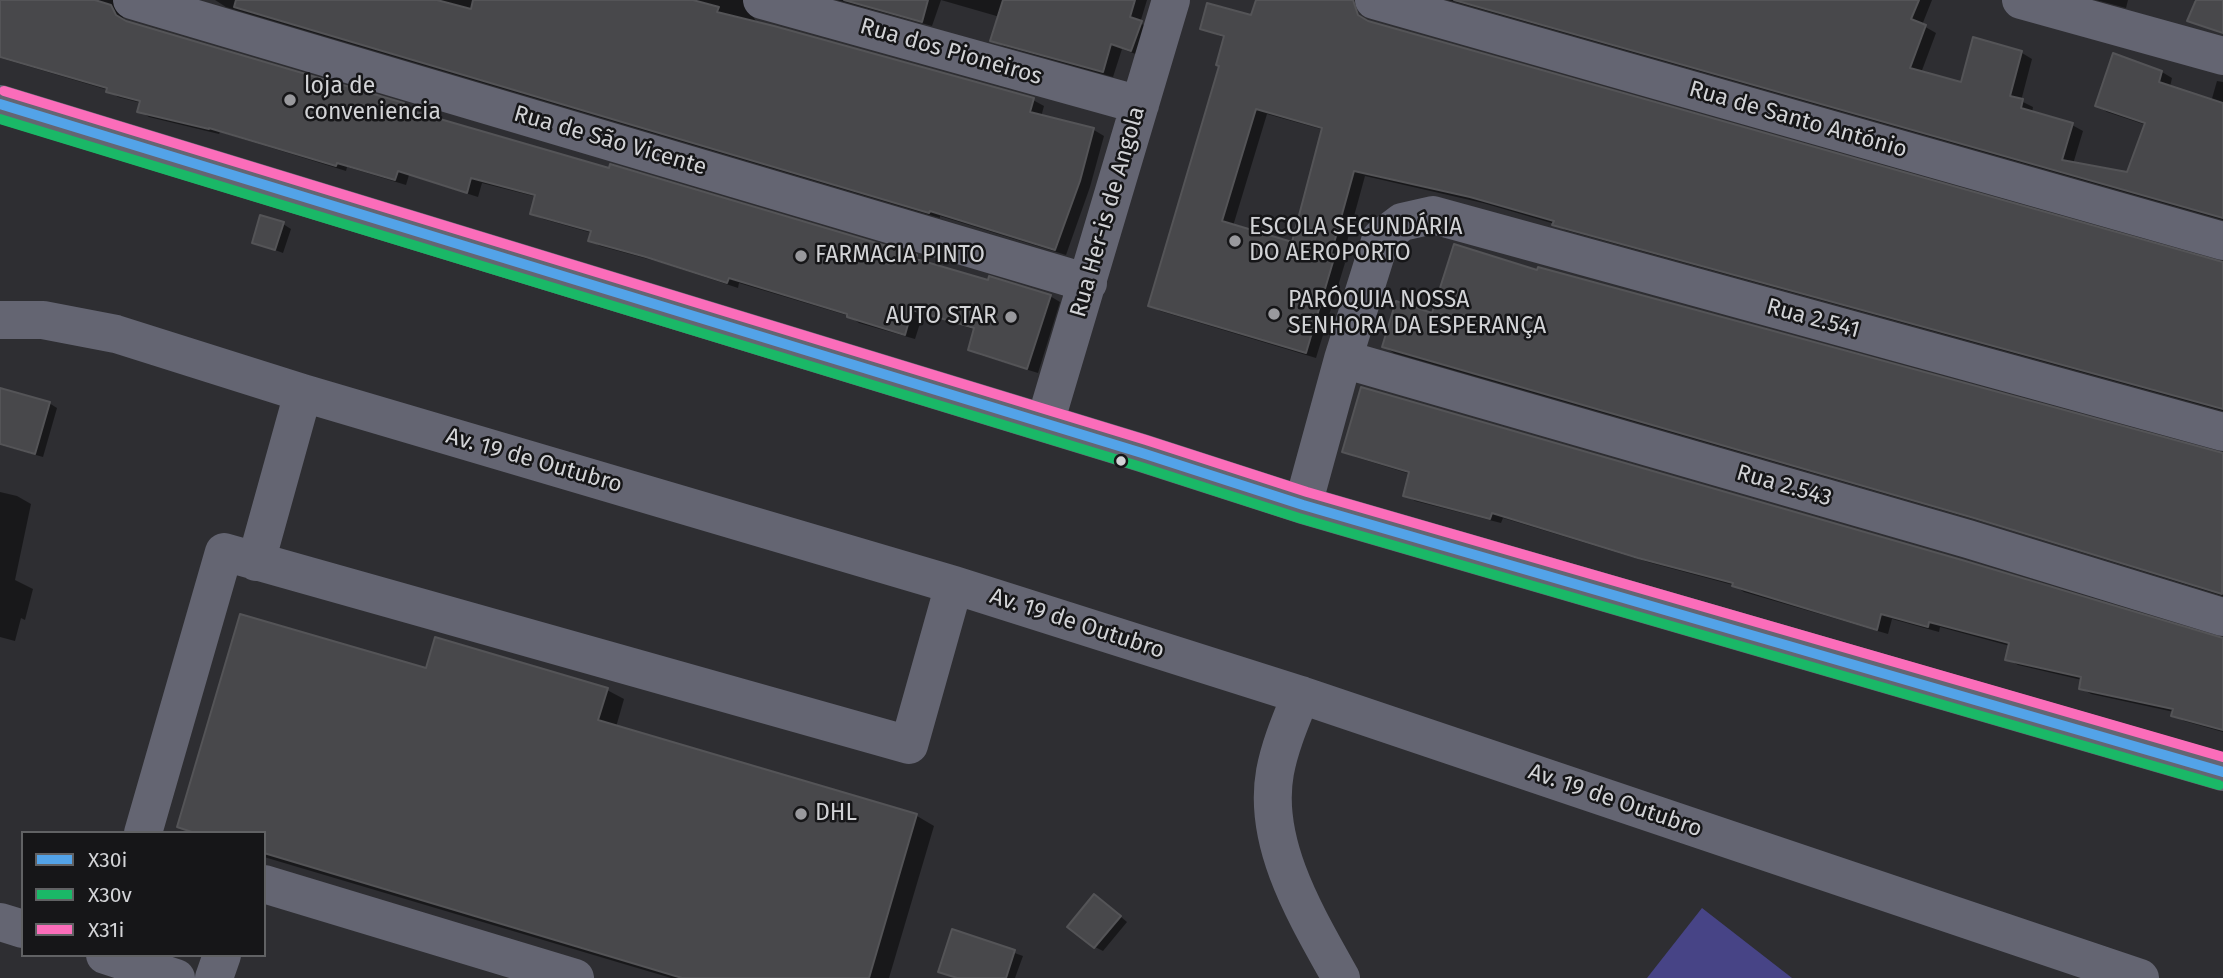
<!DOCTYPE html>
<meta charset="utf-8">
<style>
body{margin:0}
#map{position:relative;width:2223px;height:978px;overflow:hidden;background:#2e2e32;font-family:"Fira Sans",sans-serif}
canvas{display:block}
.legend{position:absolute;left:21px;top:831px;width:245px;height:126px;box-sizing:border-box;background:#161618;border:2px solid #616264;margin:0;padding:9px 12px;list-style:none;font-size:21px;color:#d2d3d6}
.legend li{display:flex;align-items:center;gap:14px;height:35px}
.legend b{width:35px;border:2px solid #616264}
</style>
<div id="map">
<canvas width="2223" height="978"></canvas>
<ul class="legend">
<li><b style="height:9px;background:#53a3e8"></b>X30i</li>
<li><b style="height:9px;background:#1ab867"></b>X30v</li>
<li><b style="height:9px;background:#fb6dba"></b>X31i</li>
</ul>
</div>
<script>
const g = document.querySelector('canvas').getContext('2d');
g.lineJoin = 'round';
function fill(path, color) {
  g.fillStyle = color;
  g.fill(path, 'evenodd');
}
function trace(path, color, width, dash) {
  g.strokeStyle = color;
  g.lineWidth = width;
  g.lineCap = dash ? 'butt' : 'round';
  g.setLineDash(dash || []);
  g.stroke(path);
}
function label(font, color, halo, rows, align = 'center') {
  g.font = font + ' "Fira Sans",sans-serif';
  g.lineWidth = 5;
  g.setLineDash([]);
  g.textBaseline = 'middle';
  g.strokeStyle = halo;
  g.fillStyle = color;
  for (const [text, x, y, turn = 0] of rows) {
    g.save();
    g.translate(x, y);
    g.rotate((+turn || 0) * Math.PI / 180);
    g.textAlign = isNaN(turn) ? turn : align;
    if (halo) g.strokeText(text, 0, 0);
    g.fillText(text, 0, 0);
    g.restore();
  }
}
fill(new Path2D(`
 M1702,908L1792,978H1647Z`), '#474486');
fill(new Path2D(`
 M0,0H119L116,10L121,13L126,23L403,105L413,111V113L610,171L611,166L917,257L927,264L1050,296L1060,302L1038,373L980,355L970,349L976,330L923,314L915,339L859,323L849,316L739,283L738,288L659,262L600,246L590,240L592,233L543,219L532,213L537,197L482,183L478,197L409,175L406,185L347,167L346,171L220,132L219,134L149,117L139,111L141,103L118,97L108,90L0,58Z
 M215,0H751V13L757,23L1033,100L1044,106L1041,117L1094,130L1104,136L1090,187L1066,255L940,216V218L226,7Z
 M837,0H1147L1140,23L1151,29L1141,56L1122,49L1113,77L1003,46L992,40L1000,17L941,0L932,26Z
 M1258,0H1314L1324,24L2223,264V411L1565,230L1555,224L1483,203L1365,176L1342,260L1345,263L1316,358L1160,311L1150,305L1221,66L1225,38L1202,29L1253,18ZM1267,114L1324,130L1293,244L1233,226Z
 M1448,0H1932L1922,25L1936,33L1921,73L1962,84L1975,40L2022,53L2032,59L2021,101L2033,107L2032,113L2072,125L2083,131L2073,164L2128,174L2146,125L2107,112L2097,106L2114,56L2162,72L2172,78L2170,87L2211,102L2217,81L2223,82V220Z
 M2096,0H2128L2126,8Z
 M2193,0H2223V34L2189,21L2197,1Z
 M283,224L291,229L283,253L254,242Z
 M1538,272L2223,455V596L1987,523L1394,353L1384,347L1433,315Z
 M0,391L49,403L57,408L43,457L0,445Z
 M1344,451L2223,640V732L2184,721L2173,715L2174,712L2091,694L2081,688L2082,680L2018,665L2007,659L2010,646L1940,627L1939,632L1892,619L1888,634L1744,592L1733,585L1651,563L1503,518L1501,523L1415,501L1405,495L1410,474L1355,457Z
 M0,492L17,496L31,504L15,580L33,589L25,620L21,618L15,641L0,637Z
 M607,690L624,699L616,727L917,816L934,826L889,978H671L264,857V833H190L179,827Z
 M1102,901L1127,922L1103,951L1095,947Z
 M953,931L1023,956L1015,978H955L940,971Z`), '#0007');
const building = new Path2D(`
 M0,0H95L111,5L116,15L126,21L404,103L402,108L609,168L610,164L917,255L916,259L988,280L989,276L1051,295L1027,369L968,350L974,328L912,310L905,335L847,317V314L729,278L727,283L646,257L588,241L591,231L530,214L535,195L471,178L467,193L398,171L395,180L337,163L336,166L209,128V129L137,112L140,101L106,92L107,88L0,57Z
 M236,0H437L471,9L473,0H693L719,7L717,12L774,26L1034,98L1030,112L1094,128L1080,181L1055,250L930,211L929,213L234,7Z
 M844,0H928L922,22Z
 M1003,0H1135L1130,17L1142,21L1131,51L1111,44L1103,72L990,41Z
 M1256,0H1353L1358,15L1368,21L2223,262V409L1552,225L1554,221L1470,197L1354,171L1331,254L1335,255L1306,353L1148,306L1219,66L1216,65L1224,36L1200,29L1207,3L1251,15ZM1256,109L1322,128L1292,242L1222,221Z
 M1454,0H1919L1911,19L1926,25L1910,68L1961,82L1973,37L2022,51L2010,96L2023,99L2021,108L2073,123L2062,160L2127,172L2145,123L2095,106L2113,53L2162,71L2159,82L2223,103V218Z
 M2196,0H2223V33L2187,21Z
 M260,215L284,222L275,250L252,243Z
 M1454,244L1537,270L1538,267L2223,453L2222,594L1974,518L1382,347L1396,301L1432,313Z
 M1361,387L1962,560L2223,638V730L2171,716L2173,709L2079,689L2081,677L2005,660L2009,643L1929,622L1928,627L1881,614L1877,630L1732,586L1733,583L1638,558L1492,513L1490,519L1403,496L1409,472L1342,452Z
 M0,388L50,402L35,454L0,444Z
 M240,614L426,668L435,637L608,688L598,720L917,814L869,978H682L264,853V833H195L177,827Z
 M1094,894L1121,916L1094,948L1067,927Z
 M952,929L1015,950L1006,978H957L938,972Z`);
fill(building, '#48484b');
trace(building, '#545457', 2);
trace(new Path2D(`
 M132,0L1088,283
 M762,0L1140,105
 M1374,0L2223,241
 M2021,0L2223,56
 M0,104L1142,453L1303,505L2223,772
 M0,320H43L116,334L303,393L954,585L1301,695L2140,978
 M1343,359L1968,539L2223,617
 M1045,423L1171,0
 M1303,505L1343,359L1381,238L1402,222L1433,215L2223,432
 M256,562L303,393
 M1301,695C1291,720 1280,745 1275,772C1262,844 1307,917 1341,978
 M143,833L224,552L909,745L954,585
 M264,884L575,978
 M0,922L23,929
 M105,955L176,978
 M214,978L222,955`), '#646572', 38);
trace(new Path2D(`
 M0,104L1142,453L1303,505L2223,772`), '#53a3e8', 10);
trace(new Path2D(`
 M0,119L1138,466L1299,518L2219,785`), '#1ab867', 10);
trace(new Path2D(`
 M4,91L1146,440L1307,492L2223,757`), '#fb6dba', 10);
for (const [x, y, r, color] of [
 [290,100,7,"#99999d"],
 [1235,241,7,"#99999d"],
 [801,256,7,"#99999d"],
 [1274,314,7,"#99999d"],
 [1011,317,7,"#99999d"],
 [1121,461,6,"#d2d3d6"],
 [801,814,7,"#99999d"]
]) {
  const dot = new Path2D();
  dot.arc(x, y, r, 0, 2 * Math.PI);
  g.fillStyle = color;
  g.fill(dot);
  trace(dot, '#161618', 2.5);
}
label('23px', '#d2d3d6', '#161618', [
 ["Rua dos Pioneiros",951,52,16],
 ["Rua de Santo António",1798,120,16],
 ["Rua de São Vicente",610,141,16],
 ["Rua Her-is de Angola",1108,212,-74],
 ["Rua 2.541",1813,319,15],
 ["Av. 19 de Outubro",534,461,16],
 ["Rua 2.543",1784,486,16],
 ["Av. 19 de Outubro",1077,624,18],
 ["Av. 19 de Outubro",1615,801,19]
]);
label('23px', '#d2d3d6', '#161618', [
 ["loja de",304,87],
 ["conveniencia",304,113],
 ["ESCOLA SECUNDÁRIA",1249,228],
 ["DO AEROPORTO",1249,254],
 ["FARMACIA PINTO",815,256],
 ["PARÓQUIA NOSSA",1288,301],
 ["SENHORA DA ESPERANÇA",1288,327],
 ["AUTO STAR",997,317,"right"],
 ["DHL",815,814]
], 'left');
</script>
